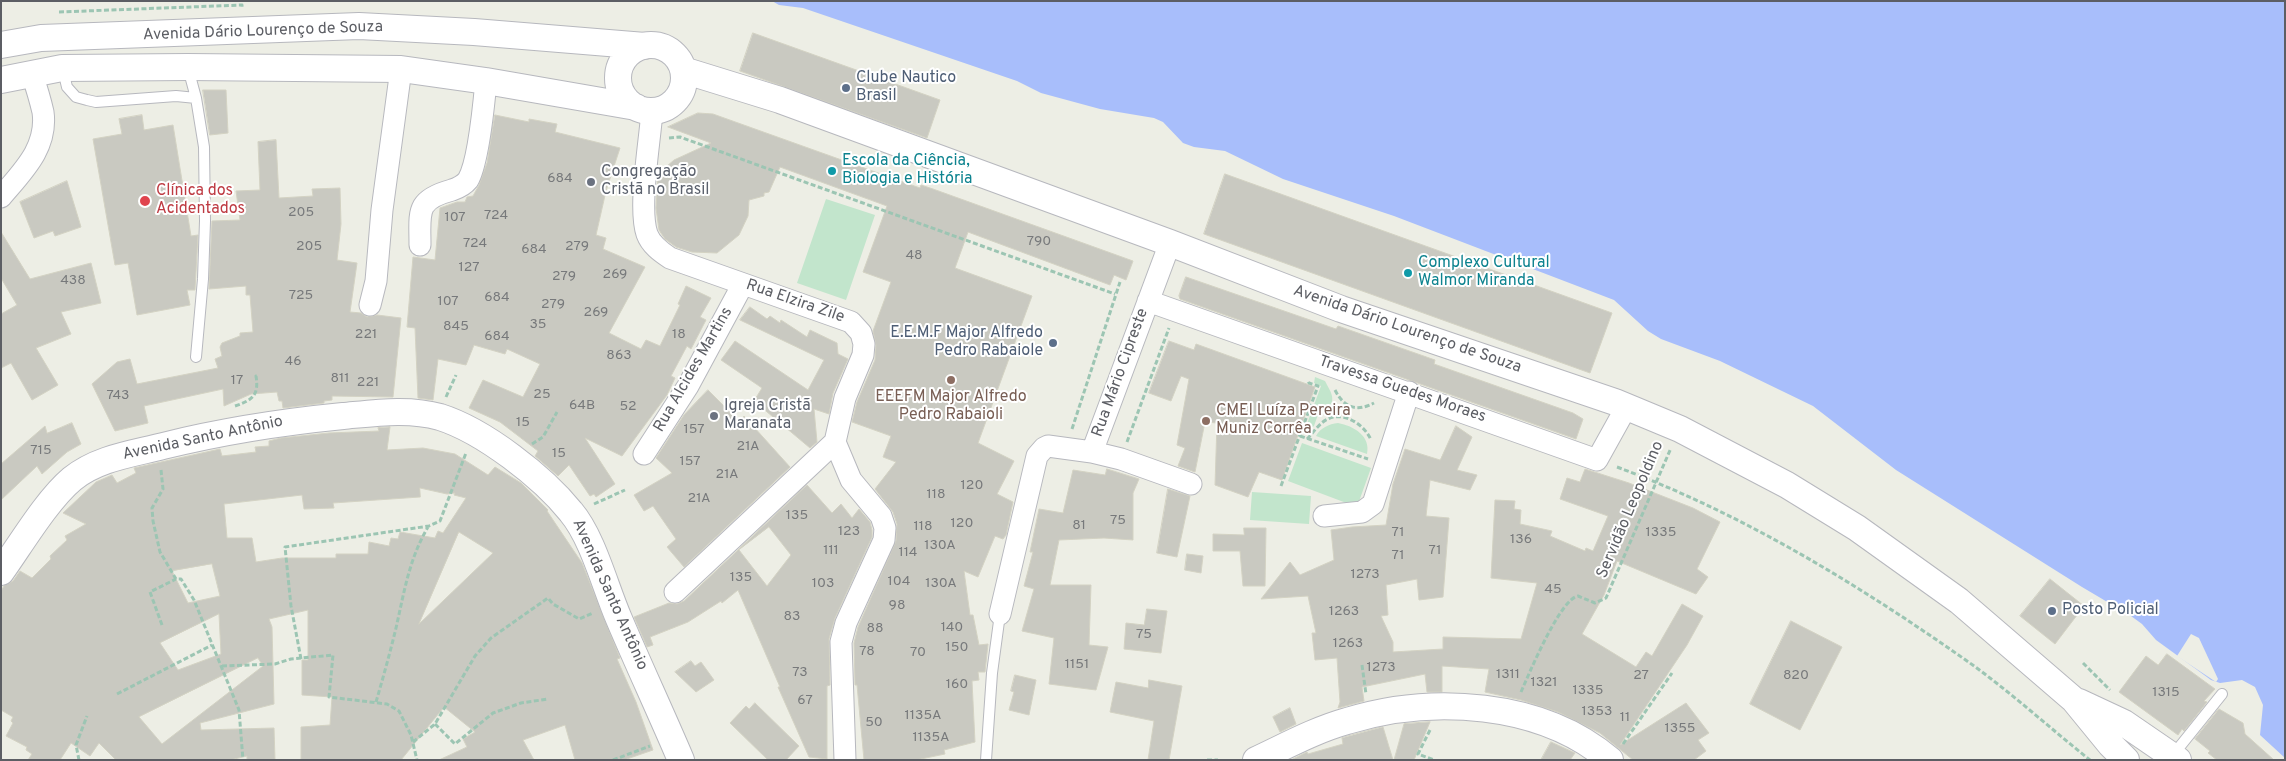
<!DOCTYPE html>
<meta charset="utf-8">
<style>
body{margin:0}
#map{position:relative;width:2286px;height:761px;overflow:hidden;background:#edeee5;font-family:Overpass,sans-serif}
canvas{display:block}
.frame{position:absolute;inset:0;border:2px solid #5c5e64;pointer-events:none}
</style>
<div id="map">
<canvas width="2286" height="761"></canvas>
<div class="frame"></div>
</div>
<script>
const g = document.querySelector('canvas').getContext('2d');
g.lineJoin = 'round';
function fill(path, color) {
  g.fillStyle = color;
  g.fill(path, 'evenodd');
}
function trace(path, color, width, dash) {
  g.strokeStyle = color;
  g.lineWidth = width;
  g.lineCap = dash ? 'butt' : 'round';
  g.setLineDash(dash || []);
  g.stroke(path);
}
function label(font, color, halo, rows, align = 'center') {
  g.font = font + ' Overpass,sans-serif';
  g.lineWidth = 4;
  g.setLineDash([]);
  g.textBaseline = 'middle';
  g.strokeStyle = halo;
  g.fillStyle = color;
  for (const [text, x, y, turn = 0] of rows) {
    g.save();
    g.translate(x, y);
    g.rotate((+turn || 0) * Math.PI / 180);
    g.textAlign = isNaN(turn) ? turn : align;
    if (halo) g.strokeText(text, 0, 0);
    g.fillText(text, 0, 0);
    g.restore();
  }
}
fill(new Path2D(`
 M826,199L875,215L846,300L797,283Z
 M1315,377L1325,381C1330,391 1337,399 1328,408L1320,409L1314,426L1304,432L1321,386L1314,383Z
 M1338,423C1354,426 1371,436 1367,454L1316,436C1320,428 1329,424 1338,423Z
 M1302,443L1371,468L1357,507L1288,481Z
 M1252,492L1311,496L1309,524L1250,520Z`), '#c2e5cc');
fill(new Path2D(`
 M772,1H2285V758L2260,735L2263,705L2255,687L2242,680L2220,683L2211,680L2156,640L2142,624L2131,616L2082,587L1896,470L1813,406L1720,361L1661,339L1648,331L1614,300L1394,216L1283,179L1225,151L1194,147L1183,143L1163,122L1154,118L1100,109L1041,93L1017,81L803,8L779,5Z`), '#a8befb');
fill(new Path2D(`
 M2191,634L2199,638L2218,679L2216,682L2177,656Z`), '#edeee5');
const building = new Path2D(`
 M753,33L940,100L927,138L740,71Z
 M203,90H226L228,133L210,135Z
 M698,113L713,114L920,188L921,185L933,189L1133,261L1126,280L1114,275L1110,285L968,232L955,268L1032,296L978,443L1014,461L997,494L1013,502L1006,535L1003,539L995,536L978,577L964,571L970,615H973L979,645L988,644L985,672H978L979,680L972,681L975,742L944,750L945,754L916,760H864L857,685H855L854,643L858,627L896,541L897,524L893,512L875,489L896,462L883,457L891,436L852,422L857,402L875,360L876,345L873,331L891,282L863,272L887,206L780,167L769,192L764,193V196L749,200L748,216L739,235L717,253L692,252L676,247L665,239L659,230L656,208L658,174L674,160L711,143L668,127Z
 M142,115L144,130L173,125L191,236L198,235L195,290H187L190,305L137,315L128,263L115,265L93,139L122,134L119,119Z
 M495,115L529,122V119L557,124L555,132L620,148L606,191L596,235L606,238L603,249L645,267L609,333L641,349L646,340L660,346L680,305L678,304L686,286L711,298L700,317L706,320L691,349L687,346L671,376L675,378L667,395L622,456L585,438L615,484L596,497L594,494L590,496L569,465L558,476L535,456L538,451L500,422L469,408L483,380L523,397L540,364L507,349L505,354L474,345L466,365L438,359L433,400L418,398L415,328L407,327L413,257L435,260L440,208L457,202H465L467,197L473,196L479,185L487,163Z
 M276,140L279,198L313,196L312,189L340,188L341,224L337,260L357,263L350,312L361,313L367,317L377,315L401,318L393,397L332,396V400L324,401V403L283,408L282,401H279L277,392L251,394L224,406L223,389L144,406L148,423L115,431L92,384L117,362L130,359L137,384L218,368L215,359L222,356L220,347L222,343L240,336V333L253,332L250,295H246V286L209,289L212,221L240,220L236,191L260,190L258,142Z
 M1225,174L1612,313L1590,373L1204,234Z
 M67,181L81,227L55,236L53,231L34,238L20,202Z
 M1,232L30,279L91,263L101,303L61,312L71,334L36,348L58,385L32,400L11,363L1,368V314L17,305L1,278Z
 M1186,277L1336,329L1338,326L1435,360L1434,364L1573,413L1583,419L1576,439L1180,299L1179,296Z
 M750,307L767,319L770,316L780,323L781,320L807,337L810,330L837,343L838,354L848,359L833,393L829,414L814,409L817,442L810,448L754,401L762,388L721,360L735,341L808,390L824,360L740,320Z
 M1169,341L1194,350L1196,344L1315,387L1282,480L1259,472L1248,497L1215,485L1217,423L1205,422L1195,472L1178,466L1185,448L1177,445L1189,379L1181,376L1171,401L1149,393Z
 M708,390L740,422L744,416L790,467L684,567L667,547L676,539L653,506L644,511L634,495L672,473L656,458L684,415Z
 M72,423L81,444L67,452L42,474L37,466L1,500V464L45,426L47,433Z
 M1456,426L1472,437L1457,470L1477,475L1470,490L1430,480L1426,516L1449,518L1443,597L1419,600L1417,579L1386,585L1388,615L1381,616L1393,642V652L1443,649V637L1521,639L1537,583L1491,578L1495,500L1515,501L1514,509L1521,510L1520,524L1552,531L1550,536L1585,551L1586,548L1593,551L1608,516L1560,499L1567,478L1580,482L1585,469L1629,483L1693,508L1720,522L1697,569L1708,577L1696,594L1617,561L1604,595L1582,634L1636,667L1646,652L1652,656L1682,604L1703,616L1687,645L1620,745L1686,703L1709,733L1698,740L1706,751L1694,760H1633L1600,733L1558,712L1521,700L1485,692L1489,669L1442,666V692H1427L1425,674L1362,687L1364,701L1338,708L1340,702L1337,658L1315,660L1312,633H1316L1308,596L1261,599L1290,562L1300,575L1334,560L1331,530L1352,527L1386,525L1393,484L1405,449L1440,460Z
 M390,427L387,450L423,448L455,454L488,475L495,467L521,483L548,510L547,511L582,563L620,658L617,659L636,702L653,750L624,760H575L565,725L523,740L534,760H439L467,747L463,739L475,732L444,707L401,760H301V727L330,725L332,697L302,695V660H308V610L269,619L272,627L274,704L200,723L201,730L274,728L275,760H247V756L230,760H116L99,743L90,756L71,743L60,760H28L32,754L26,750L27,747L6,736L13,723L11,721L13,717L1,710V591L4,586L13,581L20,571L32,578L51,559L50,556L67,540L65,536L86,524L63,513L96,482L112,475L117,483L136,473L134,468L220,449L222,456L256,452L255,447L269,446V441L281,438L329,433L379,431L378,428ZM420,488L447,494L455,493L454,495L466,498L443,533L438,531L435,538L400,532L398,539L391,538L389,546L369,542L368,554H336V558H282L256,562L252,538H227L224,504L302,495L304,509L334,508L333,503L420,497ZM459,532L493,553L419,624ZM212,564L220,596L188,603L172,571ZM219,614L221,654L178,670L160,643ZM258,658L263,666L162,744L139,717Z
 M1107,469L1139,479L1133,493V540L1104,538L1059,540L1050,585H1091L1089,645L1108,647L1096,690L1049,684L1054,638L1022,631L1034,589L1024,586L1033,552H1030L1039,509L1063,513L1073,470L1105,475Z
 M807,485L832,513L841,504L852,518L859,509L870,522L872,530V537L835,618L829,639L830,685L827,686V759L809,757L778,687H780L738,590L722,603L721,601L688,622L650,637L653,645L647,647L634,617L669,603L677,604L684,601ZM769,527L791,555L767,586L739,550Z
 M1168,489L1190,496L1177,557L1157,553Z
 M1244,528H1266L1265,586H1243L1240,551H1213V534L1244,535Z
 M1187,554L1203,556L1201,573L1185,570Z
 M2050,579L2084,606L2055,644L2020,616Z
 M1147,609L1167,611L1161,653L1124,649L1126,623L1144,625Z
 M1791,621L1842,647L1800,730L1750,704Z
 M2167,654L2215,689L2204,701L2207,702L2184,731L2182,729L2178,735L2119,692L2146,656L2158,665Z
 M691,661L695,666L701,662L714,680L696,692L675,672Z
 M1015,675L1036,680L1029,715L1009,710L1014,692L1011,691Z
 M1149,680L1182,686L1169,760H1148L1154,721L1110,712L1116,682L1148,688Z
 M755,703L799,746L786,760H768L730,723L746,706L749,709Z
 M1290,708L1296,724L1280,732L1273,717Z
 M2219,709L2243,723L2245,734L2274,760H2217L2208,753L2210,751L2195,739Z
 M1430,722L1414,760H1394L1404,724Z
 M1383,727L1393,760H1291L1307,752L1308,754L1343,744L1342,738Z
 M1551,742L1575,753L1570,760H1541Z`);
fill(building, '#c9c9c1');
trace(building, '#d3d2c3', 1);
const service = new Path2D(`
 M63,70L67,87L76,97L87,100L96,102L176,96L196,98L188,68
 M196,357L203,279L205,221L204,147L196,98
 M2173,755L2222,694
 M986,760L992,673L1000,614`);
const minor = new Path2D(`
 M652,111C650,141 638,208 647,234C651,245 661,252 670,258L851,322L861,333L864,344L863,355L845,398L835,442L851,480L881,516L885,528L884,540L846,623L841,642L845,760
 M1,197C22,172 48,148 43,112C40,99 36,86 32,74
 M420,245C420,212 415,200 452,190C458,188 464,185 468,180C478,163 484,103 486,81
 M1148,301L1597,460L1627,406
 M370,305L376,281L382,210L401,69
 M1092,452L1121,459L1191,484
 M644,454L688,386L743,284
 M1324,516L1362,512L1373,504L1409,392
 M675,592L835,442
 M1000,614L1037,456L1044,448L1048,446L1092,452L1170,243`);
const tertiary = new Path2D(`
 M1,45L41,38L359,26L474,32L645,46
 M618 78a33 33 0 1 1 66 0a33 33 0 1 1-66 0Z
 M683,70L780,100L1170,243L1341,309L1615,402L1680,429L1787,485L1857,528L1959,601L2074,700L2110,744L2126,760
 M1,80L62,68L188,67L401,69L486,81L636,107
 M1,572C21,544 47,500 72,479C98,458 132,454 163,446C223,431 282,422 343,416C375,413 409,408 440,417C484,431 543,477 571,512C593,538 605,587 619,619C639,666 661,713 681,760
 M2079,702L2124,723L2178,760
 M1256,760C1286,746 1315,730 1347,721C1431,695 1541,701 1610,760`);
trace(service, '#b7b8be', 12);
trace(minor, '#b7b8be', 23);
trace(tertiary, '#b7b8be', 28);
trace(new Path2D(`
 M59,12L242,5V8
 M669,138L680,137L1115,294
 M1335,390C1344,408 1357,412 1374,403
 M446,397L456,375
 M235,406C253,400 259,395 256,376H258
 M1072,429L1120,282
 M1300,436L1368,459
 M1307,439C1313,433 1320,422 1328,419C1344,411 1365,425 1371,440
 M1127,442L1169,328
 M532,444L543,437L557,412
 M1617,467C1738,512 1851,580 1957,654C2004,686 2046,725 2090,760
 M161,470L163,489L152,508L153,521L160,552L176,579H181L194,600L239,710L243,760
 M1281,486L1318,386L1309,383L1308,380
 M594,504L625,490
 M162,625L150,592L176,579
 M301,659L291,606L285,547L429,526L440,521L466,453
 M2083,663L2110,690
 M1362,665L1366,694
 M222,666L275,664L291,659L333,655L329,697L387,704L399,711L411,735L417,760
 M1521,692C1529,674 1560,599 1578,596L1595,603L1606,598L1671,448
 M117,694L212,645
 M376,702C383,678 390,653 396,628C404,593 409,559 428,527
 M435,724L455,744L493,713L521,703L548,699
 M1430,730L1418,754L1434,760
 M413,742L435,724L475,656L491,638L548,598L553,604L579,619L593,613
 M1623,744L1672,673
 M79,760L76,745L87,716
 M613,760L650,746
 M1207,760H1218`), '#9cc5b3', 3, [5, 2.5]);
trace(service, '#fff', 10);
trace(minor, '#fff', 21);
trace(tertiary, '#fff', 26);
for (const [x, y, r, color] of [
 [846,88,5,"#5c6f8a"],
 [832,171,5,"#0f9aa8"],
 [591,182,5,"#6b7280"],
 [145,201,6,"#e0444e"],
 [1408,273,5,"#0f9aa8"],
 [1053,343,5,"#5c6f8a"],
 [951,380,5,"#8d6e63"],
 [714,416,5,"#6b7280"],
 [1206,421,5,"#8d6e63"],
 [2052,611,5,"#5c6f8a"]
]) {
  const dot = new Path2D();
  dot.arc(x, y, r, 0, 2 * Math.PI);
  g.fillStyle = color;
  g.fill(dot);
  trace(dot, '#fff', 2);
}
label('14px', '#77797b', null, [
 ["684",560,179],
 ["205",301,213],
 ["724",496,216],
 ["107",455,218],
 ["790",1039,242],
 ["724",475,244],
 ["205",309,247],
 ["279",577,247],
 ["684",534,250],
 ["48",914,256],
 ["127",469,268],
 ["269",615,275],
 ["279",564,277],
 ["438",73,281],
 ["725",301,296],
 ["684",497,298],
 ["107",448,302],
 ["279",553,305],
 ["269",596,313],
 ["35",538,325],
 ["845",456,327],
 ["221",366,335],
 ["18",679,335],
 ["684",497,337],
 ["863",619,356],
 ["46",293,362],
 ["811",340,379],
 ["17",237,381],
 ["221",368,383],
 ["25",542,395],
 ["743",118,396],
 ["64B",582,406],
 ["52",628,407],
 ["15",523,423],
 ["157",694,430],
 ["21A",748,447],
 ["715",41,451],
 ["15",559,454],
 ["157",690,462],
 ["21A",727,475],
 ["120",972,486],
 ["118",936,495],
 ["21A",699,499],
 ["135",797,516],
 ["75",1118,521],
 ["120",962,524],
 ["81",1079,526],
 ["118",923,527],
 ["123",849,532],
 ["71",1398,533],
 ["1335",1661,533],
 ["136",1521,540],
 ["130A",940,546],
 ["111",831,551],
 ["71",1435,551],
 ["114",908,553],
 ["71",1398,556],
 ["1273",1365,575],
 ["135",741,578],
 ["104",899,582],
 ["103",823,584],
 ["130A",941,584],
 ["45",1553,590],
 ["98",897,606],
 ["1263",1344,612],
 ["83",792,617],
 ["140",952,628],
 ["88",875,629],
 ["75",1144,635],
 ["1263",1348,644],
 ["150",957,648],
 ["78",867,652],
 ["70",918,653],
 ["1151",1077,665],
 ["1273",1381,668],
 ["73",800,673],
 ["1311",1508,675],
 ["27",1641,676],
 ["820",1796,676],
 ["1321",1544,683],
 ["160",957,685],
 ["1335",1588,691],
 ["1315",2166,693],
 ["67",805,701],
 ["1353",1597,712],
 ["1135A",923,716],
 ["11",1625,718],
 ["50",874,723],
 ["1355",1680,729],
 ["1135A",931,738]
]);
label('16px', '#5c5e64', '#fff', [
 ["Avenida Dário Lourenço de Souza",263,32,-2],
 ["Rua Elzira Zile",795,302,19],
 ["Avenida Dário Lourenço de Souza",1407,330,19],
 ["Rua Alcides Martins",694,370,-60],
 ["Rua Mário Cipreste",1121,373,-70],
 ["Travessa Guedes Moraes",1402,390,19],
 ["Avenida Santo Antônio",203,439,-12],
 ["Servidão Leopoldino",1631,510,-67],
 ["Avenida Santo Antônio",609,595,66]
]);
label('16px', '#4e5e75', '#fff', [
 ["Clube Nautico",856,79],
 ["Brasil",856,97],
 ["E.E.M.F Major Alfredo",1043,334,"right"],
 ["Pedro Rabaiole",1043,352,"right"],
 ["Posto Policial",2062,611]
], 'left');
label('16px', '#0d838f', '#fff', [
 ["Escola da Ciência,",842,162],
 ["Biologia e História",842,180],
 ["Complexo Cultural",1418,264],
 ["Walmor Miranda",1418,282]
], 'left');
label('16px', '#5b616d', '#fff', [
 ["Congregação",601,173],
 ["Cristã no Brasil",601,191],
 ["Igreja Cristã",724,407],
 ["Maranata",724,425]
], 'left');
label('16px', '#be3a42', '#fff', [
 ["Clínica dos",156,192],
 ["Acidentados",156,210]
], 'left');
label('16px', '#785e54', '#fff', [
 ["EEEFM Major Alfredo",951,398],
 ["Pedro Rabaioli",951,416],
 ["CMEI Luíza Pereira",1216,412,"left"],
 ["Muniz Corrêa",1216,430,"left"]
]);
</script>
